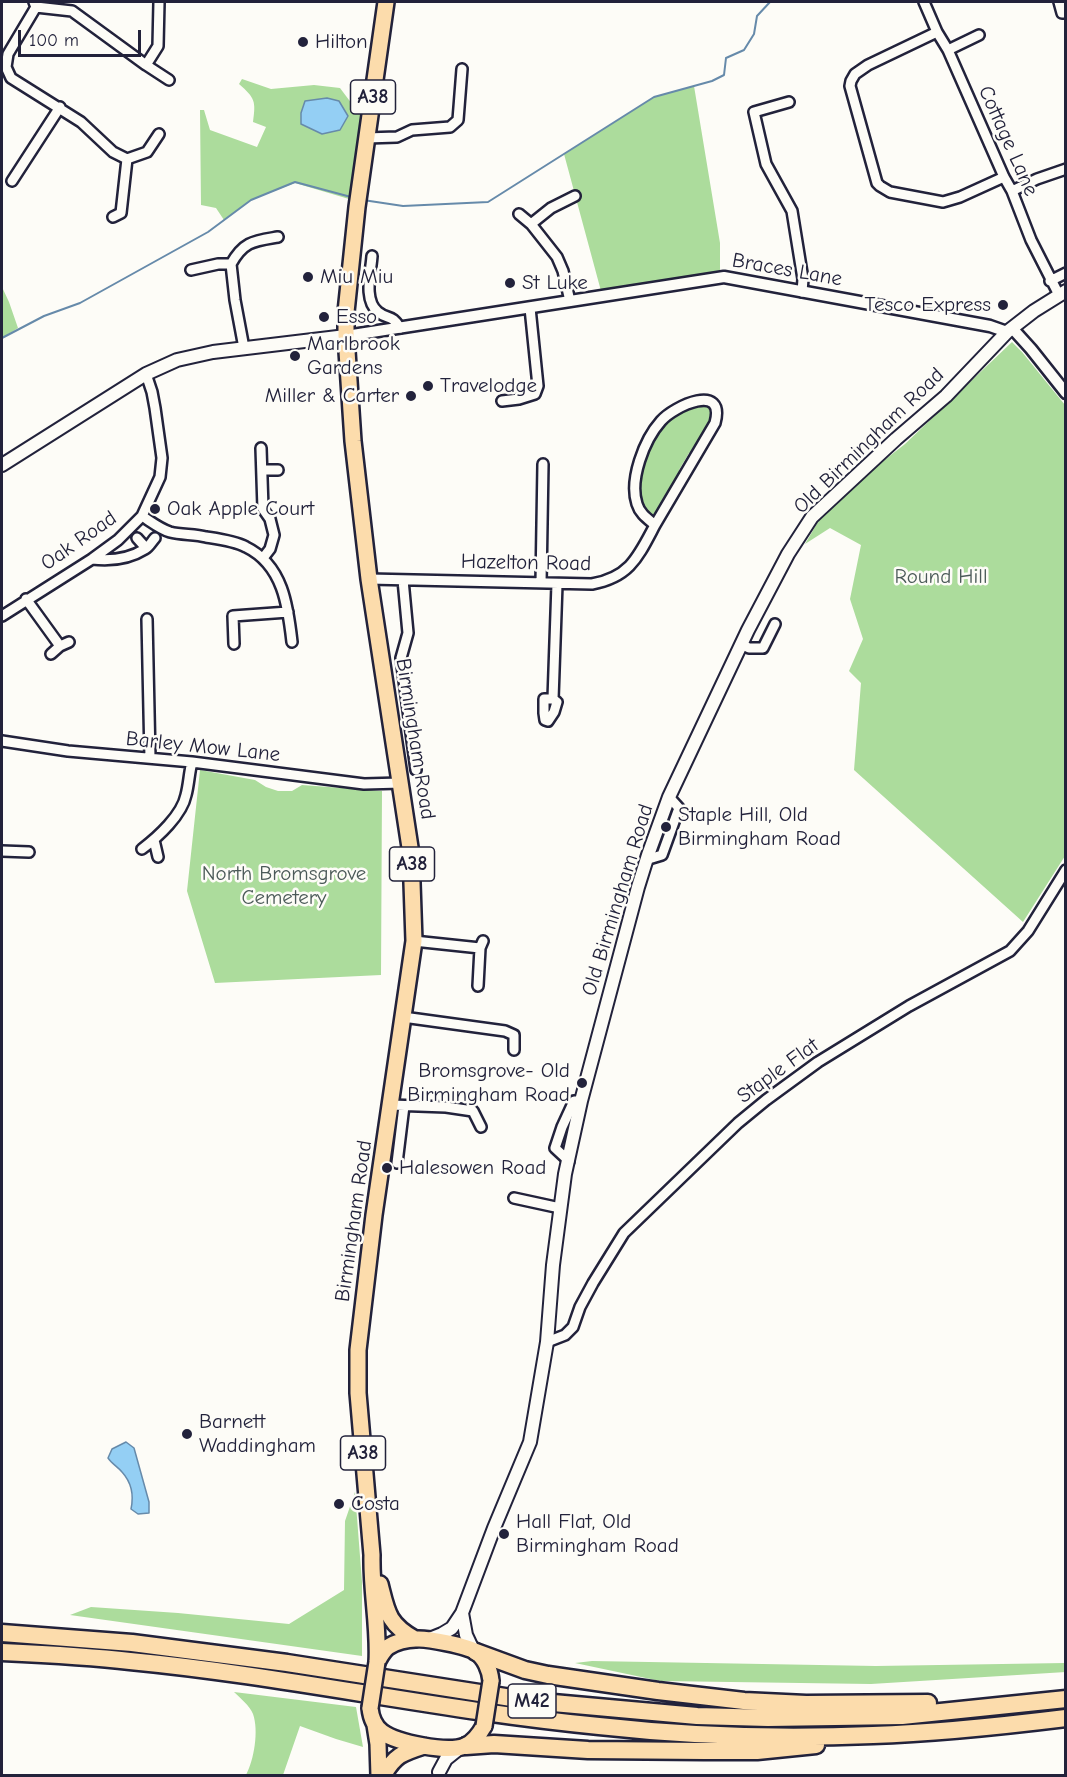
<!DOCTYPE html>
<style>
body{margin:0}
#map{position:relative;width:1067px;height:1777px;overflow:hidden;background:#fdfcf7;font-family:"Comic Neue",sans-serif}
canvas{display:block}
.frame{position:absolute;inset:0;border:3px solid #22223b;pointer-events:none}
.scale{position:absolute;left:18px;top:30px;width:123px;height:27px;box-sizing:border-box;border:3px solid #22223b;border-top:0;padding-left:8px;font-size:18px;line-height:21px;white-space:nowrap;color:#22223b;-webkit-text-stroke:4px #fdfcf7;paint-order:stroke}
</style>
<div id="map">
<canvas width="1067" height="1777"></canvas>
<div class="frame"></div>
<div class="scale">100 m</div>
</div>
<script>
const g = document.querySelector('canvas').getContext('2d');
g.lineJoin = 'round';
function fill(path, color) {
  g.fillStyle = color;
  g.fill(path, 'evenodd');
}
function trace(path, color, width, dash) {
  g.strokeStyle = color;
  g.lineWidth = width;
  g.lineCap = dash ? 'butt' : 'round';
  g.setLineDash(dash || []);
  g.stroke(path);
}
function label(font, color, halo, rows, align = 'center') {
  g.font = font + ' "Comic Neue",sans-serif';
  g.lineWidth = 5;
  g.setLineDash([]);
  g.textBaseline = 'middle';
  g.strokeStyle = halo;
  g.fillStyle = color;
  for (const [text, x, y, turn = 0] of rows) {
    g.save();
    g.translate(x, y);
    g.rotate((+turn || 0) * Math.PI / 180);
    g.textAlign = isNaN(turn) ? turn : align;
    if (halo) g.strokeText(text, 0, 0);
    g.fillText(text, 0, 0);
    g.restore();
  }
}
fill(new Path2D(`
 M242,79L271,89L314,85L340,88L355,108L362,106L361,120L349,199L295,183L251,200L224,220L216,208L201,205L200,110H204L210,130L257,147L266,127L253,122C256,101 255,98 239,84Z
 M694,86L720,243V271L601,291L564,154L654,97Z
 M2,287L9,302L18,328L2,338Z
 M1012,342L1022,352L1065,405V856L1023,922L854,770L861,683L849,671L863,639L850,599L861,545L830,528L805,544L822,515L850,487L905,444Z
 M705,404C723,415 702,438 694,452L689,453L679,470L680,476L659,513L653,515L645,513C635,490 637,471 649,450C653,445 654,438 657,433C666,417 687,407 705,404Z
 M200,770L255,780L266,787L278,791H292L302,785L382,791L381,975L215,983L187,891Z
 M355,1492L362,1582V1656L70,1615L91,1607L178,1613L289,1624L344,1590L345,1521Z
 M592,1661L876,1666L1065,1663L1066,1672L871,1684L660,1681L575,1663Z
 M234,1692L356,1707L363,1747L336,1739L300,1726L283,1775H246C254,1760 259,1731 253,1714C250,1706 240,1698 234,1692Z`), '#acdc9c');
const water = new Path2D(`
 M327,98L339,101L348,116L340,130L322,134L301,124V113L305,101Z
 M126,1442L134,1448L149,1502V1513L138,1514L131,1509C134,1495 132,1483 122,1472C118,1467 112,1464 108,1458L112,1449Z`);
fill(water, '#94cff4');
trace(water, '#668aaa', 1.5);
trace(new Path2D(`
 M363,200L403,206L488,202L654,97L712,81L724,75L726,58L744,50L754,34L757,16L770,2
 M2,338L44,316L80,303L208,232L251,200L295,182L351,197`), '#668aaa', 2);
const minor = new Path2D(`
 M34,2L36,7L8,54L6,67L11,78L81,122L113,152L127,159L147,152L159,134
 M924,2L937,32L948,50L1004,177L1012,191L1031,240L1059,295
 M1059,2L1062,13H1066
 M36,7L72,11L146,65L169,80
 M937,32L868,65L855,74L851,81L850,86L877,183L880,186L890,192L943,202L960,197L1004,177
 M948,50L979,35
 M146,65L158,46L159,2
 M789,102L754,112L766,164L792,211L803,279L802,292
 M366,138L397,137L412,130L450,127L458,120L462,69
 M12,181L60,107
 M1012,191L1037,179L1066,169
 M519,214L531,224
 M113,217L121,213L127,159
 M372,256C371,272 363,300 378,312C388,320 392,314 400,328
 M231,264L235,300L244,348
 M191,270L218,264H231C244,241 254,241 278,237
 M1050,281L1066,273
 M570,301L563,271L557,257L531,224L551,208L575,196
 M502,401L519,399L535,394L538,386L530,308
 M261,448L263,509L270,519L274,535L270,549L263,558
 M263,470H278
 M142,516C150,521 160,529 170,532C181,535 195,534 206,537C219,539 235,541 246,547C283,565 288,606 292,642
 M137,538L146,548
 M92,559C109,561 129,559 145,549C149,547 152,541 155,538
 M369,579L592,584C630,577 638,557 655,525C648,519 640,514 637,504C629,480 644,440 661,421C674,406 726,382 715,423L655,525
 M403,580L408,633L401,658L416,770
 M541,583L543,464
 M26,599L60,646
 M2,616L92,559L118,540L142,516L160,477L162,458L155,408L152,392L146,374
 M147,619L150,758
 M234,644L233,616L288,612
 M741,644L749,648H763L775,624
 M51,654L60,646L69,642
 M553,699H544V713L545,720L548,721L554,712L557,702L553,699L557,584
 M2,741L68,751L192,762L364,784L401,783
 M154,840L158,857
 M142,849C158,837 182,815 186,795C189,784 189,773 192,762
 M2,851L29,852
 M648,855L652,858L662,855L679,808L669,797
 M414,941L480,948
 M478,986L480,948L483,941
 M403,1017L505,1031L514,1035V1050
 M391,1105L446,1107L473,1111L481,1127
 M569,1161L555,1148L562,1127L574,1101H581
 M397,1163L404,1106
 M514,1198L560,1208
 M547,1342L565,1335L573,1327L580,1307L593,1283L624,1233L738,1123L766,1100L818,1062L909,1006L1010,951L1028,931L1066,870`);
const tertiary = new Path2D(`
 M1012,328L1031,349L1066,393
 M346,336L724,277L990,326L1007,332`);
const secondary = new Path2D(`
 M2,465L146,374L177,360L213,352L346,336
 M462,1613L466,1635L473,1650
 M427,1640L442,1634L452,1628L462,1613L494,1528L530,1442L547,1342L553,1265L565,1174L581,1101L638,887L648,855L669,797L748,630L788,554L812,517L896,439L946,396L1007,332L1034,311L1066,291
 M439,1772L446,1759L461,1747`);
const trunk = new Path2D(`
 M380,1584C387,1612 388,1624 415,1639
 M377,1662C379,1626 371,1591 372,1555L358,1393V1350L374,1215L414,941L411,854L369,579L353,441L346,336V312L357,207L386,2
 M377,1662C380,1657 383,1651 388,1647C395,1642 407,1639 416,1639C427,1638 468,1646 476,1652C485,1658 490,1670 491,1681
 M370,1708C371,1718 374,1726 382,1732C397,1743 447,1753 465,1746C474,1742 479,1735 484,1726
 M375,1725L378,1744L379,1776
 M383,1776C395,1755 402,1753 424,1746`);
const motorway = new Path2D(`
 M2,1633L132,1643L287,1663L531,1701L697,1716L768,1718L902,1716L1066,1699
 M2,1652C45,1654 87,1656 130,1661C287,1676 442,1711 599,1726C689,1736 782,1739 873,1735C937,1733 1001,1726 1066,1718
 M476,1652L525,1670L548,1675L658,1691L744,1701L806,1704L928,1703
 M466,1746L494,1744L588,1750L704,1751H757L816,1745`);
trace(minor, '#22223b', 14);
trace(tertiary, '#22223b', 15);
trace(secondary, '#22223b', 16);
trace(trunk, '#22223b', 20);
trace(motorway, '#22223b', 21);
trace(minor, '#fdfcf7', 9);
trace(tertiary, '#fdfcf7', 10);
trace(secondary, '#fdfcf7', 12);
trace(trunk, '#fcdcac', 15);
trace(motorway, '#fcdcac', 16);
const trunkBridge = new Path2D(`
 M370,1708L377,1662
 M484,1726L491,1681`);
trace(trunkBridge, '#22223b', 20, []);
trace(trunkBridge, '#fcdcac', 15);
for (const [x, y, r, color] of [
 [303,42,6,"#22223b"],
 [308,277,6,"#22223b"],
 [510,283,6,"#22223b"],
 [1003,305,6,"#22223b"],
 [324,317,6,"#22223b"],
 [295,356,6,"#22223b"],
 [428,386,6,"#22223b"],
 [411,396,6,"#22223b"],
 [155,509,6,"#22223b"],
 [666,827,6,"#22223b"],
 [582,1083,6,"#22223b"],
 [387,1168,6,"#22223b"],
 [187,1434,6,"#22223b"],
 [339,1504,6,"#22223b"],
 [504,1534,6,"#22223b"]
]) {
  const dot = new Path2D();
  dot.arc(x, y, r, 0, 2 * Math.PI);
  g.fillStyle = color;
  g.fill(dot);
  trace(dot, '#fdfcf7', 2);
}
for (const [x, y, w] of [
 [373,97,45],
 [412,864,45],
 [363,1453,45],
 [532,1701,48]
]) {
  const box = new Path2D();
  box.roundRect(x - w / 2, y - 17, w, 34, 4.5);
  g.fillStyle = '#fdfcf7';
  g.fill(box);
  trace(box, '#22223b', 1.5);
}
label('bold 20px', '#22223b', null, [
 ["A38",373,97],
 ["A38",412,864],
 ["A38",363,1453],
 ["M42",532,1701]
]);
label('21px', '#22223b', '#fdfcf7', [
 ["Hilton",315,42],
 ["Miu Miu",320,277],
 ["St Luke",522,283],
 ["Tesco Express",991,305,"right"],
 ["Esso",336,317],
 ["Marlbrook",307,344],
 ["Gardens",307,368],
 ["Travelodge",440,386],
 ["Miller & Carter",399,396,"right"],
 ["Oak Apple Court",167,509],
 ["Staple Hill, Old",678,815],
 ["Birmingham Road",678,839],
 ["Bromsgrove- Old",570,1071,"right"],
 ["Birmingham Road",570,1095,"right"],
 ["Halesowen Road",399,1168],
 ["Barnett",199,1422],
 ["Waddingham",199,1446],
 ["Costa",351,1504],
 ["Hall Flat, Old",516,1522],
 ["Birmingham Road",516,1546]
], 'left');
label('21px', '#22223b', '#fdfcf7', [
 ["Cottage Lane",1008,141,66],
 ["Braces Lane",787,270,10],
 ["Old Birmingham Road",869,441,-44],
 ["Oak Road",79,541,-35],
 ["Hazelton Road",526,563,1],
 ["Birmingham Road",415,739,81],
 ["Barley Mow Lane",203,747,6],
 ["Old Birmingham Road",618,900,-73],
 ["Staple Flat",778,1071,-36],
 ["Birmingham Road",354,1221,-82]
]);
label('21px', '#4b5a58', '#fdfcf7', [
 ["Round Hill",941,577],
 ["North Bromsgrove",284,874],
 ["Cemetery",284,898]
]);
</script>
